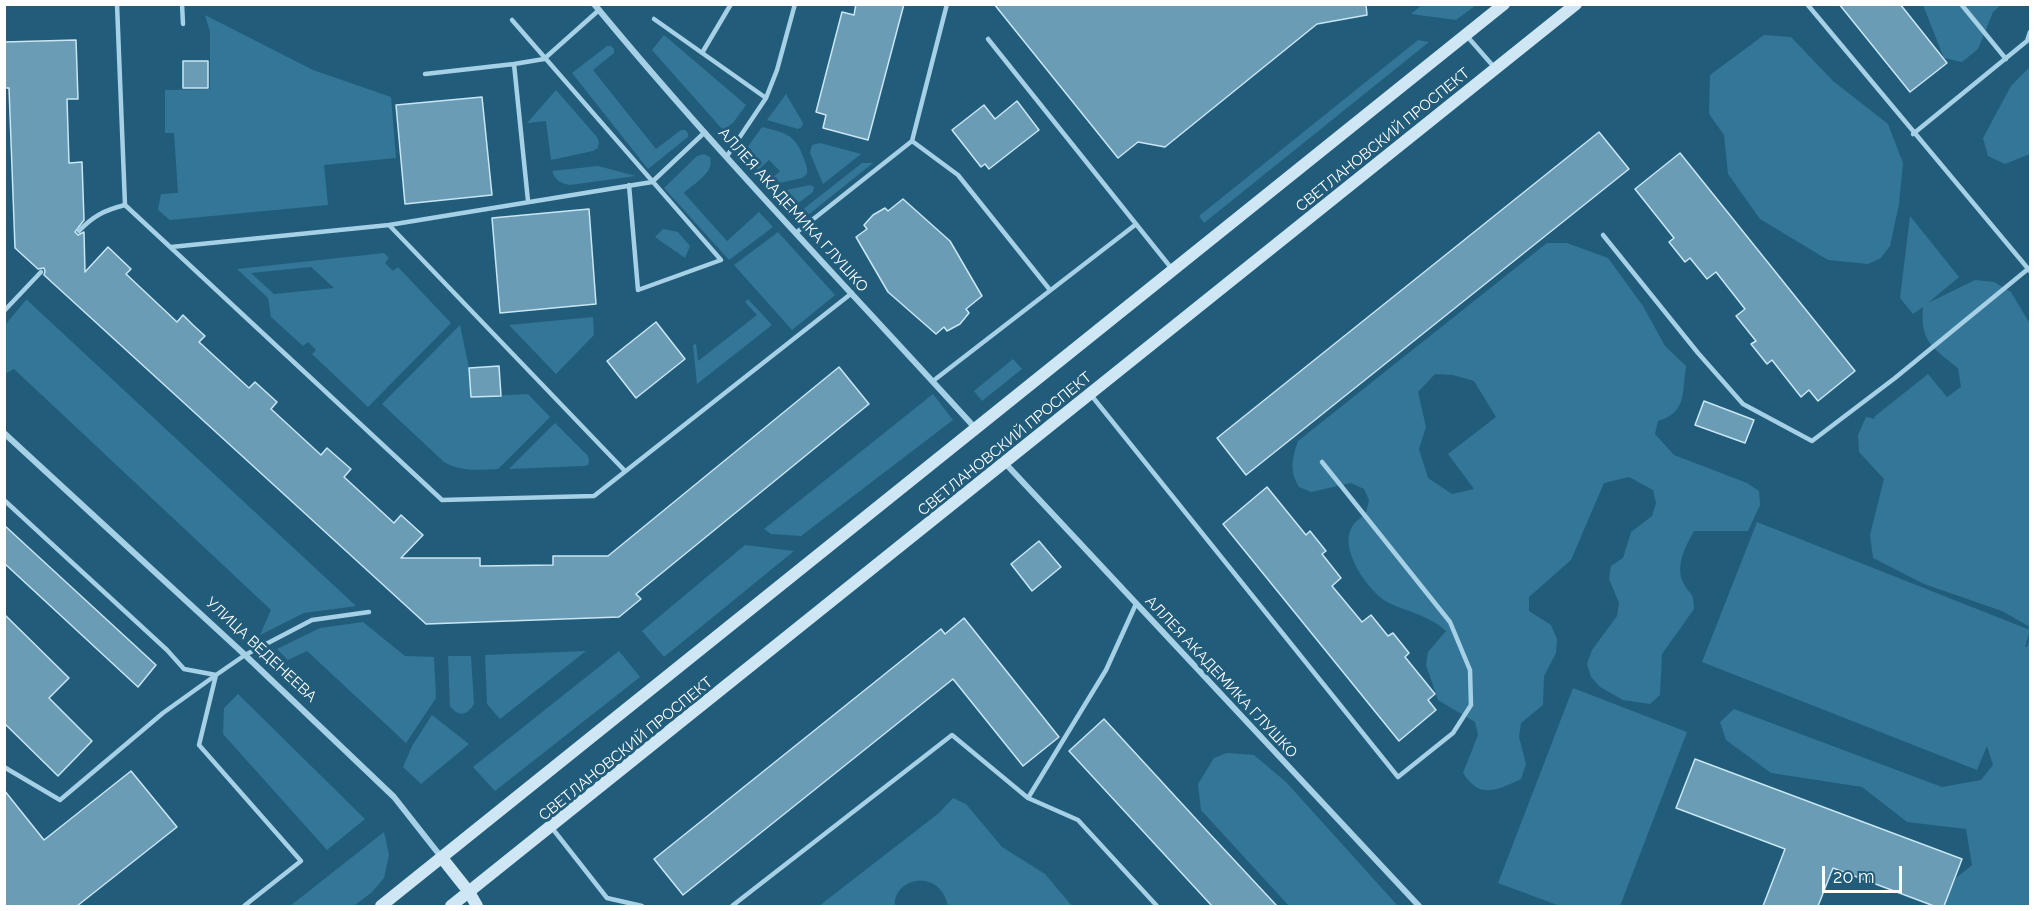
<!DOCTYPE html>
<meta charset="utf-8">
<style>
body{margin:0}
#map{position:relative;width:2035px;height:911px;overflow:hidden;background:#225c7b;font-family:Raleway,sans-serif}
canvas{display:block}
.frame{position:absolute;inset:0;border:6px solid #fff;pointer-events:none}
.scale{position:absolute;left:1822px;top:866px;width:80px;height:27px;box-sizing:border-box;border:3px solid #fff;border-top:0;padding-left:8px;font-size:18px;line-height:21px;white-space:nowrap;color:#fff;-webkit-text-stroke:4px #225c7b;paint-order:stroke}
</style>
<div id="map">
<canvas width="2035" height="911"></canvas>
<div class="frame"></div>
<div class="scale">20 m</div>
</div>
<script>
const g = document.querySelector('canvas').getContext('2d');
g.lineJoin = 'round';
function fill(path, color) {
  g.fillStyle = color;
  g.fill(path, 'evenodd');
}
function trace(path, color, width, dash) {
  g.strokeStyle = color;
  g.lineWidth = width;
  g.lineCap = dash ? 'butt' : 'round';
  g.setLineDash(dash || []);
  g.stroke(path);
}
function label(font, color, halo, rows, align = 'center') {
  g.font = font + ' Raleway,sans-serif';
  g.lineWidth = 6;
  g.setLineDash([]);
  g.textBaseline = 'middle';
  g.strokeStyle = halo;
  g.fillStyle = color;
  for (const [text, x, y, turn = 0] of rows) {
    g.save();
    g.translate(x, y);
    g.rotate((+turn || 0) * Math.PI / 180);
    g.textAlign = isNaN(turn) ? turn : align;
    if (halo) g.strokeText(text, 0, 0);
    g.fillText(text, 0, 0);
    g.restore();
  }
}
fill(new Path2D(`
 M1423,4H1476V5L1456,20L1411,14Z
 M1923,5H2001L1993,12L1978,49L1962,62L1944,58Z
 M205,15L313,70L391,97L396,158L324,165L328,205L170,220L158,210L161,194L178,193L174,133H165V90L210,89V32Z
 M664,35L746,105L733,123L723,130L652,50Z
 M1764,35L1791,37L1833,81L1888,124L1903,163L1899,204L1890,246L1881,258L1868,264L1828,260L1760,219L1728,174L1724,135L1709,114L1710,75Z
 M1418,40L1429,42L1204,223L1199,216Z
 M607,46H611L614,49V53L593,70L656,149L681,130H685L688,133V137L648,169L572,73Z
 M2030,67V154L2005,164L1988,156L1983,138L2011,86Z
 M556,90L597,137L599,142L598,148L593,151L551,160L546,121L527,123Z
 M786,94L803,123L802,127L798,129L767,120Z
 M762,127C784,133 794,133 803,156C805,163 808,167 807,174L802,178L771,185L768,182L780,171L769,160L758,170L745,154L747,148Z
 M820,143L861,154L823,184L810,153L812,145Z
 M704,154L710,157C715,173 694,183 684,193L727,241L759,212L773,227L729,260L664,188L697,156Z
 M862,163H873L808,215L802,217L797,214Z
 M598,166L636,176L570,185C560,183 556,181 552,171Z
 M810,185L814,187L813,192L792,208L777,192Z
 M1910,216L1959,277L1928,303L1975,280L1994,282L2011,292L2030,324V627L2002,611L1924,584L1873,558L1870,535L1884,479L1859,452L1858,435L1866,417L1876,419L1874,417L1928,374L1947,397L1961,387L1958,368C1933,348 1920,342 1923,307L1913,314L1900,298Z
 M663,229L678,232L690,246L685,258L655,237Z
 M778,232L835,295L792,330L734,265Z
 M1547,243H1567L1608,258L1643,306L1665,346L1686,366C1682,393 1687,412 1658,421L1655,434L1674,455L1747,483L1759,491L1760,505L1748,531H1694C1686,545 1674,568 1684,584C1692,598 1693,590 1694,609L1662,654L1660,695L1650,704L1623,700L1600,687L1591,677L1587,664L1592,650L1617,616L1619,603L1609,579L1611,566L1623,558L1631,532L1652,516L1656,503L1653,490L1629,477L1604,483L1571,560L1529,597V611L1551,625L1557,639L1556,653L1544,676L1543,705L1521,723L1519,737L1526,764L1521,779C1497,790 1480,800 1463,773L1478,735L1475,722L1438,700L1426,665L1428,652L1446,631C1429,615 1407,612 1387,602C1368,591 1342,553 1350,531C1353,522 1359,520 1365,514C1367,510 1368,504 1369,500L1364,489L1351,483L1311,492L1299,487C1289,470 1292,459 1298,441ZM1435,374L1453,375L1474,381L1496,417L1448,454L1474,489L1452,494L1428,478L1419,449L1426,427L1418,392Z
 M384,253L389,258L385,263L393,271L398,267L451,323L368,407L312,354L316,350L308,342L303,346L271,317L268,298L237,269ZM311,267L334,288L274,294L251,273Z
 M748,299L772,325L697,384L693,345L696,344L698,361L757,315L745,302Z
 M26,300H27L356,606L304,613L260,635L271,610L14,369L5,374V325Z
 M593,317L594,335L556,374L509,325Z
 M460,325L469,368L471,397L528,394L550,417L498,469C478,470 461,472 444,462L382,404Z
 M1013,359L1022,369L982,401L974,391Z
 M933,394L953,420L801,536L771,534L764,529Z
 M555,423L588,456L589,461L588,465L584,466L509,469Z
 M1757,522L2030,630L2025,647H2027L2030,638V906H1943L1956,878L1972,865L1966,829L1907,822L1862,787L1771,773L1726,740L1720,722L1734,709L1942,787L1981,780L1993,765L1987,746L1977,770L1702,662Z
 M745,545L794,551L664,657L642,631Z
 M363,622L405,656L434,657L436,698L406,743L307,651L288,660L277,649L320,628Z
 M586,651L500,719L487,704L485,655Z
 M619,651L640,677L495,791L473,767Z
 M448,656H471L474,704C467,716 458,717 450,706Z
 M1573,688L1687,732L1620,906H1560L1498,883Z
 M238,694L365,819L327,850L223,734L224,708Z
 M432,715L469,744L421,784L403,767L412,746Z
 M1227,753L1254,755L1286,782L1398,906H1289L1201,810L1198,784L1214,758Z
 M953,798L966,804L1002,847L1045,874L1072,906H948C940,867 892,878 895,906H819L939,813Z
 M384,832L389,855L384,878L372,892L354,906H290Z`), '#337697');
const building = new Path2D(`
 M856,4H904L868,140L823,128L826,115L816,112L842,12L854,15Z
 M994,4H1366L1367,15L1317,24L1165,147L1138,142L1118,158Z
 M1839,4H1900L1947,63L1910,92Z
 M76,40L78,99H67L69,163L82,162L84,220L75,232L78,235L84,232L85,272L108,247L131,269L126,274L177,322L183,315L193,325L205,336L199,342L249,388L255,382L277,402L271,409L321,455L327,448L351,469L344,477L394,523L401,515L423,535L401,558H480V566L553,565V556H608L839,367L869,404L636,594L641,599L619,617L426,624L44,275L45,271L44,268L38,269L15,248L9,88H4V42Z
 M183,61H208V88H183Z
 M482,97L492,195L405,204L396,105Z
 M1017,101L1039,130L989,169L985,164L981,167L952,130L984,105L995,119Z
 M1599,132L1629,169L1246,475L1217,438Z
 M1680,153L1855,371L1818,401L1809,390L1801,397L1772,360L1767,364L1751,344L1756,341L1736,316L1745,309L1716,272L1707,279L1690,258L1685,262L1669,242L1674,238L1635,189Z
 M903,199L950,241L982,296L966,309L969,313L960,324L947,331L944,327L936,334L888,292L856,237L867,229L864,225L873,215L885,208L888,211Z
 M589,209L596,304L500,313L492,218Z
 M656,322L685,359L636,398L607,361Z
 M499,366L501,396L471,397L469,368Z
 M1704,401L1754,420L1745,443L1695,425Z
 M1267,487L1306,535L1310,531L1326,551L1322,554L1341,578L1332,586L1362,622L1371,615L1388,636L1393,633L1409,653L1405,657L1435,694L1428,700L1436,710L1399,741L1223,524Z
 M4,525L156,665L138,687L4,563Z
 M1039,541L1061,567L1032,591L1011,564Z
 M4,614L69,678L49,698L92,741L58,776L4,723Z
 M964,618L1059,737L1023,766L953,679L683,895L654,859L941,629L945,634Z
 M1104,719L1207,831L1277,906H1212L1069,751Z
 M1695,759L1962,859L1944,906H1934L1833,868L1818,906H1763L1785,849L1676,808Z
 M131,771L177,827L77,906H4V790L44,840Z`);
fill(building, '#6b9cb5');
trace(building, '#c8e6f4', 1.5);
trace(new Path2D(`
 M117,4L125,205L442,500L594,496L852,293
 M182,4L183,24
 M1807,4L2030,271
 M1961,4L2006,59
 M654,19L766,98
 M512,20L721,260L638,290L629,185
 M1466,35L1494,67
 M988,39L1172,269
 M702,53L731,4
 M425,74L514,64
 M1913,134L2027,41L2030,32
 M912,141L958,175L1050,290
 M727,156L766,98L777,70L795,4
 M528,201L514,64L544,59L599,10
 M389,225L652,182L705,132
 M79,231C93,216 105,210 125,205
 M797,232L912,141L947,4
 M1603,235L1698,353L1743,404L1812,441L1895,378L2028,269
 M171,247L389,225L625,471
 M4,311L41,272
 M933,381L1135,225
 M1091,395L1398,777L1453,733L1471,705L1470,670L1450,622L1322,462
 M4,500L167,650L184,669L216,675L163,713L60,800L4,767
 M1028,798L1106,670L1136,604
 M552,828L607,898L642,906
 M244,906L301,861L199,745L216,675L245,655L312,620L369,612
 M732,906L952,735L1028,798L1078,820L1157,906`), '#a5d0e5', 4.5);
trace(new Path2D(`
 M594,4C715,151 848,288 976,429
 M4,433L245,655L394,797L442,858
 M1005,463L1419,906`), '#a5d0e5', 6);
trace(new Path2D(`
 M442,858L469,892L477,906
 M381,906L1504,4
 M451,906L1576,4`), '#cfe7f5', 12);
label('15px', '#fff', '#225c7b', [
 ["СВЕТЛАНОВСКИЙ ПРОСПЕКТ",1383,140,-39],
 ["АЛЛЕЯ АКАДЕМИКА ГЛУШКО",793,210,48],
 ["СВЕТЛАНОВСКИЙ ПРОСПЕКТ",1005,444,-39],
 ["УЛИЦА ВЕДЕНЕЕВА",261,650,43],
 ["АЛЛЕЯ АКАДЕМИКА ГЛУШКО",1221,677,47],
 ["СВЕТЛАНОВСКИЙ ПРОСПЕКТ",626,749,-39]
]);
</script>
